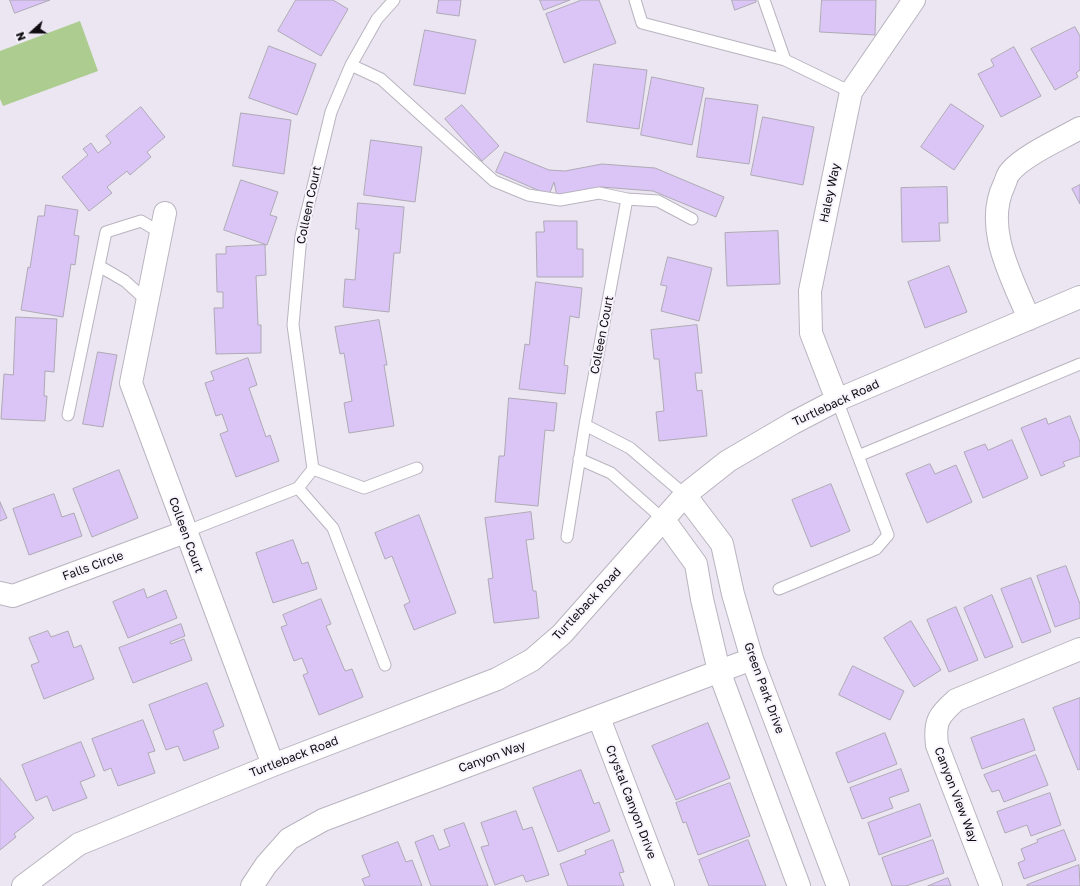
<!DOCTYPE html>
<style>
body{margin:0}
#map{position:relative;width:1080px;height:886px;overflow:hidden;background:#ebe6f2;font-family:"Golos Text",sans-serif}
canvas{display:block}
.north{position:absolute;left:12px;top:12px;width:40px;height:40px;-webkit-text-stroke:3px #f8f4fd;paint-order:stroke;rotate:249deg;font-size:11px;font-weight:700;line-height:16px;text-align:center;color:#0e0c10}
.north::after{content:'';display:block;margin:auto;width:14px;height:18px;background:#0e0c10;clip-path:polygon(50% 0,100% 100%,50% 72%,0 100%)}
</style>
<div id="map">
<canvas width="1080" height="886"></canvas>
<div class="north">N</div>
</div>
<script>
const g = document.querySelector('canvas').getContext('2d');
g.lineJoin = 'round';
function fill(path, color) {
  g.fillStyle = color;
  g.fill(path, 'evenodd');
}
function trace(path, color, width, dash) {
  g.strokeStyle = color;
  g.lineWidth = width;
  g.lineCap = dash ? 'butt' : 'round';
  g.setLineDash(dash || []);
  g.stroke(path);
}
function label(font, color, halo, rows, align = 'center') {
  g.font = font + ' "Golos Text",sans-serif';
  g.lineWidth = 4;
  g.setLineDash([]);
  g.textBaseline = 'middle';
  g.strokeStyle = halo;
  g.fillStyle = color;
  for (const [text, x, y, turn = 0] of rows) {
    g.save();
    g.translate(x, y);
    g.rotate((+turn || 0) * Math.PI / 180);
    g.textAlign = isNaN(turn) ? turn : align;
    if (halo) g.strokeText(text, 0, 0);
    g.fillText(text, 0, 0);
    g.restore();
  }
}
fill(new Path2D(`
 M80,21L98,71L3,106L0,99V51Z`), '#accd8f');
const building = new Path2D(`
 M10,0H50L15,13Z
 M296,0H333L348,9L321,56L278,31Z
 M439,0H461L459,16L437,13Z
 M540,0H570L544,10Z
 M582,0H599L616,43L564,63L546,14Z
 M732,0H756V2L735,10Z
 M822,0H876L875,35L820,32Z
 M1075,27L1080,36V70L1076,73L1078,77L1055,90L1031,49Z
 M425,30L476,40L465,94L414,85Z
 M269,46L316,64L297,115L249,98Z
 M1014,47L1041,96L1001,117L978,74L994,66L991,60Z
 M594,64L647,70L639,129L587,122Z
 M652,77L704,88L692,145L641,135Z
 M706,98L758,105L749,164L697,157Z
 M951,104L984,126L954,170L921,147Z
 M462,105L499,146L482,161L445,119Z
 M141,107L165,137L147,152L151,157L130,175L127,171L107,187L112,193L89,211L62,177L88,155L83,149L91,143L98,153L111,143L106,136Z
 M241,113L291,120L284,174L233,166Z
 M763,117L814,127L803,185L751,175Z
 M371,140L422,147L415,202L364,195Z
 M505,152L549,170L565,171L602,164L655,168L724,197L716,217L653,191L601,187L557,196L554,182L549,195L496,172Z
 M241,180L278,192L270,215L277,217L267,245L224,230Z
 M1080,185V204L1072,189Z
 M947,187L948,223H939L940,241L902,242L901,188Z
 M358,203L404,207L400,253H394L389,312L343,307L345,279L355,280L359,229H356Z
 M46,205L78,210L74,235L79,236L75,265L71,264L63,317L21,310L28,267L30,268L38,216H44Z
 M544,221H577V249H583V277H537L536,232H544Z
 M778,231L780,284L727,286L725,233Z
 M265,245L266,275L256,276L258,325H261V353L216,354L214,308H223V292H217L216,254H226V247Z
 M668,257L712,268L699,321L661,311L667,286L661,285Z
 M949,266L967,312L925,328L908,282Z
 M536,282L582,288L579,318L570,316L564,365L568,366L565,394L519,389L525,344L529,345Z
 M16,317L57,319L54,372L45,371L44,396H47L45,421L1,419L4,374L13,375Z
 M379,320L387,365H384L394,426L349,433L344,403L352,401L344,353L340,354L335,327Z
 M697,325L702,373H695L697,391L702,390L707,436L659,441L656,412L664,411L659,359H654L651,330Z
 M98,352L117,355L103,427L83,424Z
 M248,358L257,385L249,388L266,437L270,435L279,461L236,477L220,434L228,431L222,414L216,416L205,383L214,380L211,372Z
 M509,398L557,403L554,431L545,430L538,506L495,502L499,456H504Z
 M1070,416L1080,442V456L1063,462L1065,466L1041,476L1021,428L1046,418L1048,424Z
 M1012,440L1028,478L983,498L964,452L985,444L988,450Z
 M930,464L935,474L956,465L972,502L927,523L906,474Z
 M119,470L138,518L92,537L73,489Z
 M831,484L850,531L811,547L792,500Z
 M54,494L62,517L74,513L82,536L29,555L13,509Z
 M0,502L7,518L0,521Z
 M531,512L534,539L526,540L533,591H536L539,618L494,623L488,579L493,578L485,518Z
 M419,515L456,613L414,630L404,605L410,602L392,556L385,559L375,533Z
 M293,540L302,564L308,562L317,589L273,603L256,553Z
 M1066,566L1080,604V618L1055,627L1037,576Z
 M1031,578L1051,632L1022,643L1001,589Z
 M144,589L147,598L166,590L177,618L128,638L113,602Z
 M992,595L1013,647L985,658L964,608Z
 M321,599L331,624L326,626L345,671L352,669L363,697L319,715L303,675L308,673L302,658L294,661L281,627L287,625L283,615Z
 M956,607L978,660L949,672L927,620Z
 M911,621L941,670L914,687L884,638Z
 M181,624L185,636L170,642L171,644L184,639L192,660L133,683L119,648Z
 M48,631L51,637L68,631L74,648L81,645L94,679L44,699L31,665L39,662L29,638Z
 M853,666L904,691L890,720L839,695Z
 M207,683L224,726L213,731L219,748L184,761L178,746L166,750L149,705Z
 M1080,698V769L1078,770L1053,708Z
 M1024,719L1035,750L982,769L971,738Z
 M143,720L155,751L148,753L155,773L118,786L111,768L104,771L92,739Z
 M708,723L730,778L676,800L652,746Z
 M885,733L897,764L848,783L836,753Z
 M81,742L95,776L80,782L87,798L53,811L47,796L36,801L22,765Z
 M1036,755L1048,785L1004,802L999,790L992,792L984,775Z
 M901,769L909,791L889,798L893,808L862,819L850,788Z
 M581,770L594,804L599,802L610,831L558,852L533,788Z
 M0,778L34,818L14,834L16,837L0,850Z
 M730,783L750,836L698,855L686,822L683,823L676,803Z
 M1050,793L1061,825L1031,836L1027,825L1005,833L997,812Z
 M920,804L931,836L879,855L868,823Z
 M516,811L523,830L532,827L549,875L526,882L523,875L495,885L481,847L489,845L481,823Z
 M464,823L488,886H431L415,842L433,835L439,850L450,846L444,830Z
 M1064,830L1076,860L1024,879L1018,863L1025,860L1021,849L1038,842L1037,840Z
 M613,840L624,872L619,873L624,886H568L560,864L586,854L585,851Z
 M748,840L766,886H709L699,860Z
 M933,840L944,873L906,886H892L882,858Z
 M398,842L406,862L412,860L422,886H365L362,879L370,876L362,856Z
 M1079,865L1080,886H1027V885Z
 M948,878L951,886H928Z`);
fill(building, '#dac5f6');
trace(building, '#aea9b4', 1);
const lane = new Path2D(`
 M635,0L642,23L785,60L851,92
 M764,0L785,60
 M351,65L381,79L494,181L528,195L560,200L599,193L627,199L658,201L692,219
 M99,266L125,281L147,301
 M68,415L106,232L141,221L161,233
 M585,425L630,448L685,495
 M858,456L1080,364
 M579,459L611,473L664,520
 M313,469L364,488L417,468
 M185,532L298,488
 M567,537L585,425L627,199
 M779,589L876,549L888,535L837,400
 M385,665L333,528L298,488L313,469L293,325L301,236L331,112L351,65L377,19L394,0`);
const street = new Path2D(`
 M165,213L131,383L273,765
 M1029,319C1013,279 983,229 1004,185C1006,181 1007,175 1010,172C1024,155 1061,139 1080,128
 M837,400L811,333L810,291L851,92L914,0
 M685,495L722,544L733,594L752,659L838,886
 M664,520L696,564L702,599L719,671L799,886
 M0,593L13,596L185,532
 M599,718L663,886
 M23,886L79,844L273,765L497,679L532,660L562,634L685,495L728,461L793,423L837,400L1080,297
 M252,886L266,865L289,839L323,820L752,659
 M991,886L937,745C934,721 939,715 956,700L1080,649`);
trace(lane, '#b9b4bf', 13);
trace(street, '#b9b4bf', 24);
trace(lane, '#fff', 11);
trace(street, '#fff', 22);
label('12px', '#0e0c10', '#f8f4fd', [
 ["Haley Way",830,193,-78],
 ["Colleen Court",309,205,-78],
 ["Colleen Court",602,335,-79],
 ["Turtleback Road",836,403,-25],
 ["Colleen Court",186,535,70],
 ["Falls Circle",93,566,-20],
 ["Turtleback Road",587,604,-47],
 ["Green Park Drive",764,688,70],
 ["Turtleback Road",294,757,-21],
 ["Canyon Way",492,757,-20],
 ["Canyon View Way",956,795,69],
 ["Crystal Canyon Drive",631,802,69]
]);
</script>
